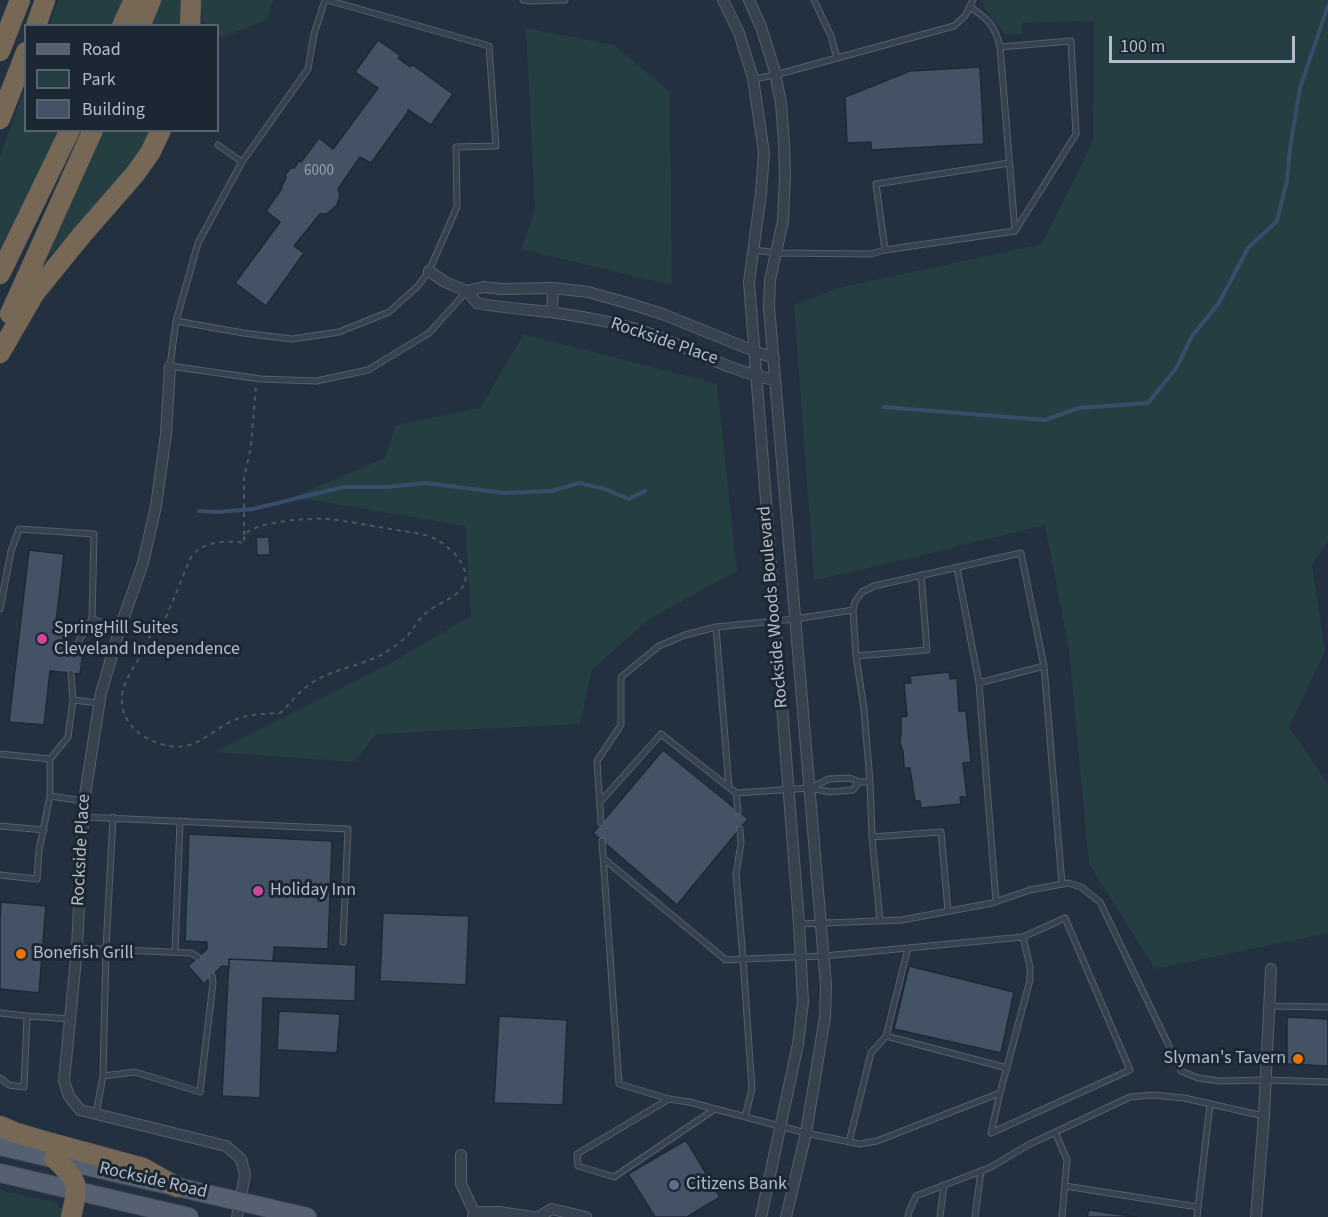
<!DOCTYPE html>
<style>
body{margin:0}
#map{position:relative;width:1328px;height:1217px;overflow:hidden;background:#233040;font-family:"Source Sans 3",sans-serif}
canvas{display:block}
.legend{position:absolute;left:24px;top:24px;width:195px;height:108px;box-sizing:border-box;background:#1c2734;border:2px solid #586370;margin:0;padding:8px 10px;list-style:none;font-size:18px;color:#b3bcca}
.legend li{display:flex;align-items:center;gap:12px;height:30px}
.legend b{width:30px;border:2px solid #586370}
.scale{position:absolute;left:1109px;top:36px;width:186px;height:27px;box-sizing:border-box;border:3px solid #b3bcca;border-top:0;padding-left:8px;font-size:18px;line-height:21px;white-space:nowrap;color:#b3bcca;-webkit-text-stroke:4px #1c2734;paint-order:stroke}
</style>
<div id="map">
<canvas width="1328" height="1217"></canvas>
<ul class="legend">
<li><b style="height:8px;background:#556170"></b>Road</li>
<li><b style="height:16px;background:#253e41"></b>Park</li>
<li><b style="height:16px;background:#435264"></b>Building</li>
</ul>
<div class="scale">100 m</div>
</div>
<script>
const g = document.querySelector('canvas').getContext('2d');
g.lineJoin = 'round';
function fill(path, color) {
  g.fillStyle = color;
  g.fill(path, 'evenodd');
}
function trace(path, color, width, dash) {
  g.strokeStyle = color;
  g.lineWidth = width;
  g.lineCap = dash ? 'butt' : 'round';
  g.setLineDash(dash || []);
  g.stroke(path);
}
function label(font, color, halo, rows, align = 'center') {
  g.font = font + ' "Source Sans 3",sans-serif';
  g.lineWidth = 6;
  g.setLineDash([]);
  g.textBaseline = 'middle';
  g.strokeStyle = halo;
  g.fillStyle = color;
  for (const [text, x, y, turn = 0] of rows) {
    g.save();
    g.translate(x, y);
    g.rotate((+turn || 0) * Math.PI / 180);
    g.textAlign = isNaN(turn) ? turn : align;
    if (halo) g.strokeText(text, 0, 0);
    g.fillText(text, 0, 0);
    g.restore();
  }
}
fill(new Path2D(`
 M59,0H123L110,25H49Z
 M160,0H181V25L149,26Z
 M201,0H274L266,20L221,38L218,34V26L208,25L202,20Z
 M983,0H1328V541L1312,565L1325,652L1289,727L1328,784V933L1155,969L1089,864L1069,650L1045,525L844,574L814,580L794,305L838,288L1042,244L1093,141L1094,22L1077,21L1022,23L1023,34L1006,35L984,8Z
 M526,28L614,45L670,92L672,285L521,249L535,210Z
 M25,88L26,130L59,131L0,248V156Z
 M101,131H154L139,156L101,205L41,264Z
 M524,334L717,384L737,571L649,619L592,670L580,724L376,734L354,762L214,752L391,663L471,616L465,526L293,497L385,458L396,425L480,408Z
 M0,1190L58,1203L59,1208H63L61,1217H0Z`), '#253e41');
trace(new Path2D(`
 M884,407L1045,420L1079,408L1148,403L1177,367L1192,336L1219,303L1248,248L1277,221L1287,181L1290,148L1300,88L1328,6
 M199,511L219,512L253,509L343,487H386L426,483L504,493L552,491L579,483L605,489L629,499L645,491`), '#374d6a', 4);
const building = new Path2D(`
 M378,40L401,56L398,58L410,67L413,65L453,94L431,125L408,110V112L371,163L360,157L338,189L340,195L337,205L327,214H320L294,246L304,253L266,306L235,283L280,222L266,211L282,188V186L286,178L285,175L291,168H294L299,161L301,162L319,138L333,149L378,88L355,72Z
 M980,67L984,144L871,150V142L847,143L845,97L910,71Z
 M256,537H269L270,555H257Z
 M29,550L64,554L56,622L66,627L63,650L83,652L80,674L50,671L44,725L9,722Z
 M949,672L950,679L957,678L959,711H966L971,762L963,763L967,797H960L961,804L921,808L920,801H915L910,768H904L903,752L900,742L901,733V717L907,716L904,683H911L910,676Z
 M663,750L748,819L677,905L593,833Z
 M189,834L332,841L328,949L274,947L273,961L229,959V967L222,966L204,984L188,966L207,949V942L185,941Z
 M1,902L46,906L39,993L0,989V919Z
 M383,913L469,916L466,985L380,981Z
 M229,959L356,965L355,1001L263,998L260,1098L222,1096Z
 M909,966L1014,992L1001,1053L894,1029Z
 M279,1011L340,1014L337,1053L277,1050Z
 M499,1016L567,1020L563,1105L494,1103Z
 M1287,1017L1328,1019V1066L1287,1064Z
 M686,1140L720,1197L687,1217H655L628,1174Z
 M1089,1210L1137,1217H1087Z`);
fill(building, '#435264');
trace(building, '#1e2936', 1.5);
const lane = new Path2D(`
 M325,0L314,34L308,69L242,162L198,243L176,321L170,366L261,379L316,381L368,370L429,333L467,291
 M523,0L530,1L565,0
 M814,0L831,36L837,58
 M970,7C988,19 995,25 1000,47
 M754,79L775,75L954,26L965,16L973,0
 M218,145L242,162
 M754,250L777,253L871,254L885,250L1015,231L1076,134L1071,41L1000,47L1015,231
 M885,250L876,184L1009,163
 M176,321L243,333L292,339L339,332L389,312L418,286L429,271L457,207L456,147L496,146L489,46L327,0
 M957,568L979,683L996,902
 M0,609L11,551L19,529L94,534L92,619
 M73,651L92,619L120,628
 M856,656L927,650L921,575
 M979,683L1044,666
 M73,700L99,703
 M0,754L50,759
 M859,782H870L872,837L880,921
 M870,782L864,709L856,656L853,610L855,602L862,592L874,586L1021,553L1044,666L1062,884
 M729,787L716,627L795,619L853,610
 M736,793L738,811
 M50,796V759L68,737L73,700L71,673
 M600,802L661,734L736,793L809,788L830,792L853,790L859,782L850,778L829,779L810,788
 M83,817L348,829L343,942
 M601,823L597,761L621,725V677L659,646L685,635L716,627
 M0,826L44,830
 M740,829L741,843L736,874L743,959L824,956L1023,937L1065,918L1130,1070L991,1133
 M872,837L941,832L948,911
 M602,841L619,1084L669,1099L689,1102L806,1133L860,1144L877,1141L1000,1093
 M604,859L726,960L743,959L752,1089L745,1117
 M0,875L37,879L39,850L50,796L84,801
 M799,924L902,920L992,903L1030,890L1068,883L1081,887L1100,902L1181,1071L1198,1078L1220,1081L1266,1080L1328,1082
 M78,948L191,953L198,957
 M175,952L180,821
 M1270,1006L1328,1007
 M0,1013L27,1016
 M886,1036L1007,1068
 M103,1076L106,949L113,817
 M0,1078L9,1085L24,1087L27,1016L70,1019
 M669,1099L577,1154L578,1166L614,1177L715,1109
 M96,1114L103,1076L135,1072L200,1092L213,983L212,976
 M1055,1132L1067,1160L1062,1217
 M991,1133L1000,1093L1030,980V967L1023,937
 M849,1142L871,1053L886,1036L908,948
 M1065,1186L1198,1207
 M908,1217L909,1212L916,1196L989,1168L1030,1144L1130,1097L1153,1095L1184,1098L1264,1116
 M940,1217L944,1185
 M975,1217L981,1171
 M1197,1217L1210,1104`);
const street = new Path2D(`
 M723,0L739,33L753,78L764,153L761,193L749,282L799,924L803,1002L798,1044L761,1217
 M749,0L761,27L774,68L781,103L784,142L785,176L783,221L770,280L769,307L826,985L825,1017L806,1133L786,1217
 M429,271L445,282L467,291L477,303C501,308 526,309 550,312C579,316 608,321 636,329C683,343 726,371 775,380
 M467,291L484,287L502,289L553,288L588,292L631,304L665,315L754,351L774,358
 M552,312L553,288
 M170,366L166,434L156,506L143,563L120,628L101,693L84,801L77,948L64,1081L69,1096L80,1110L226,1146L241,1159L245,1175L237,1217
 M461,1155V1184L474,1212L473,1217
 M474,1212H499L532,1217
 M538,1217L552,1209L586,1217
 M1256,1217L1264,1116L1271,969`);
const primary = new Path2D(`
 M0,1146L307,1217
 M0,1173L189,1217`);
const highway = new Path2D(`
 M36,26L45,0
 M122,26L134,0
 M140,26L151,0
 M190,26L191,0
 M0,51L20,0
 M0,119L26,52
 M0,274L70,130
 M10,314L93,130
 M0,353L34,294L81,236L135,174L150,153L161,130
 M0,1126L14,1132L51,1143L143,1168L177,1187
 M54,1158C79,1182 79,1183 71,1217`);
trace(lane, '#555f6d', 7);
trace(street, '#555f6d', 12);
trace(primary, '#404b58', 20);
trace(highway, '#424c5a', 21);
trace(new Path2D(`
 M244,535V478L251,446L256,386
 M131,631L150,636C147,642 145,648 142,653C131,673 116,690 124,713C128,724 135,731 145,737C159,745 174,749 190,745C204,740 216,729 230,722C246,714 262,714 280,713C291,703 300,690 313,682C335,668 362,666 385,653C392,648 401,642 407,636C414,629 418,619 427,612C440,601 470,595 465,572C462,558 447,545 435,539C422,532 405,532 391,529C370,526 349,521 328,519C308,518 257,521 244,535V543C227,540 202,541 191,557L164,622L150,636`), '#435b5e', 2, [4.5, 4.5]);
trace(lane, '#37424f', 5);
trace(street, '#37424f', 10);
trace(primary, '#556170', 18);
trace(highway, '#766854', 20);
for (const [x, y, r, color] of [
 [42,639,6,"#d1479c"],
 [258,891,6,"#d1479c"],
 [21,954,6,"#e8710a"],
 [1298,1059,6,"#e8710a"],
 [674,1185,6,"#5c6f8a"]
]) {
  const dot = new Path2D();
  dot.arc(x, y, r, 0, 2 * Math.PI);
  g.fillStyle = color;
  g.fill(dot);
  trace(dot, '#1c2734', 2);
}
label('15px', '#97a2b0', null, [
 ["6000",319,172]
]);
label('18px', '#b3bcca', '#1c2734', [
 ["Rockside Place",664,342,19],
 ["Rockside Woods Boulevard",774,607,-95],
 ["Rockside Place",82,850,-87],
 ["Rockside Road",153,1181,13]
]);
label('18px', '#b3bcca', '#1c2734', [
 ["SpringHill Suites",54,629],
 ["Cleveland Independence",54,650],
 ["Holiday Inn",270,891],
 ["Bonefish Grill",33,954],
 ["Slyman's Tavern",1286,1059,"right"],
 ["Citizens Bank",686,1185]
], 'left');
</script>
